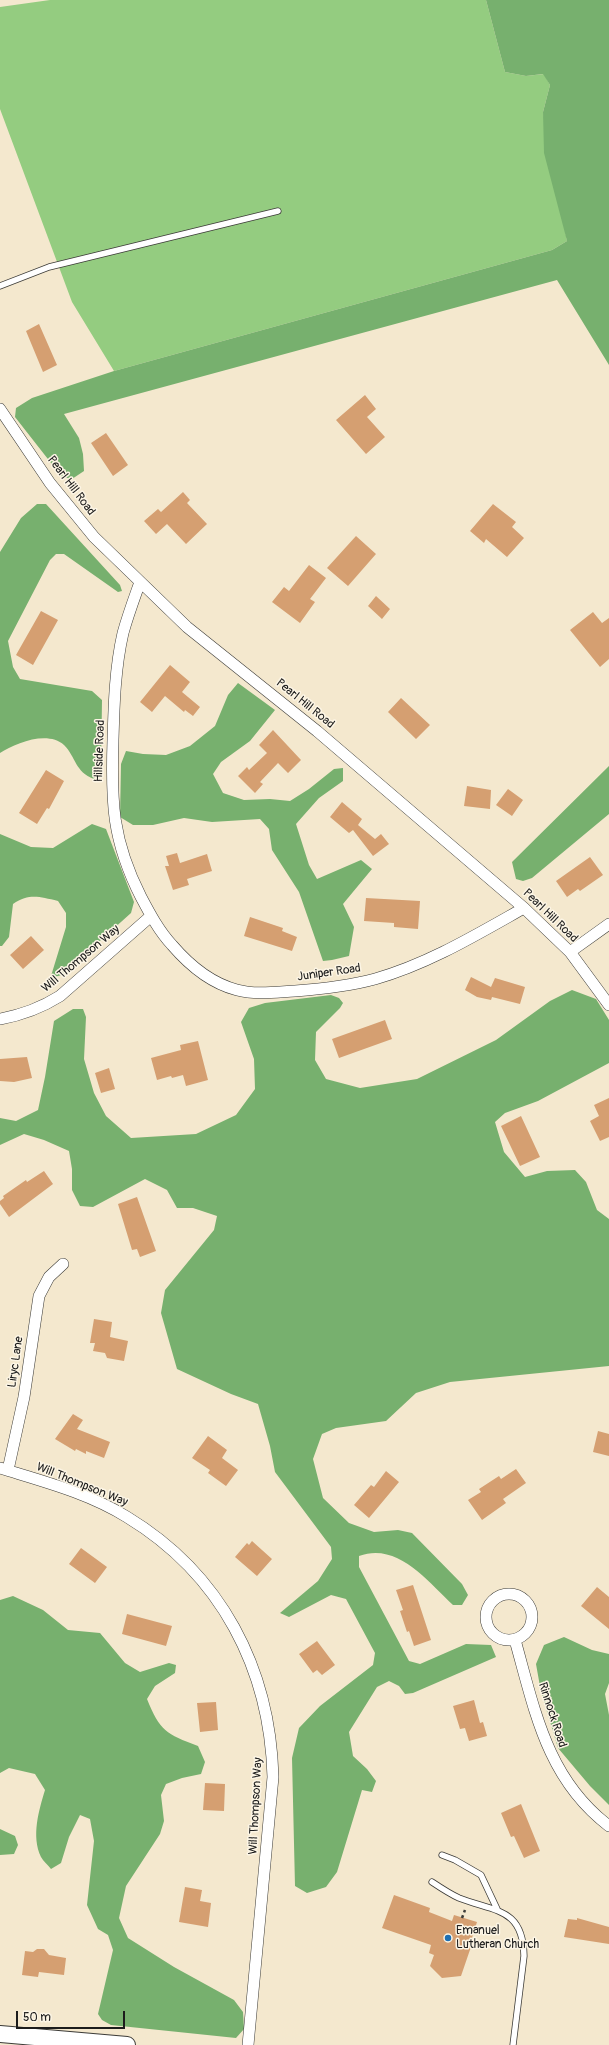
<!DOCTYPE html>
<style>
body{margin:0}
#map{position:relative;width:609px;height:2045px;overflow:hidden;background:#f4e8ce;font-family:Pangolin,sans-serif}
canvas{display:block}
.scale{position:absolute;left:16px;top:2011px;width:109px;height:18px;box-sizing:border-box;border:2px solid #1c1c1c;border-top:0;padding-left:5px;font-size:12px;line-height:14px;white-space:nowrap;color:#1c1c1c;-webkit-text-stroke:3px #fcf5e5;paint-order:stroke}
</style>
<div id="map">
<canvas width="609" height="2045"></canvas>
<div class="scale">50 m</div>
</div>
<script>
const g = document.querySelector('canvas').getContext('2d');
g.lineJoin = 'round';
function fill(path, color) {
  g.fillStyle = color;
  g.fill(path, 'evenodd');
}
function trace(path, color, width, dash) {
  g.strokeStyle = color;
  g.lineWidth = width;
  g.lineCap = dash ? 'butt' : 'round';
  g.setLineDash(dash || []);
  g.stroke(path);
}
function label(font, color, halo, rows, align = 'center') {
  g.font = font + ' Pangolin,sans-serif';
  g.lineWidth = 3;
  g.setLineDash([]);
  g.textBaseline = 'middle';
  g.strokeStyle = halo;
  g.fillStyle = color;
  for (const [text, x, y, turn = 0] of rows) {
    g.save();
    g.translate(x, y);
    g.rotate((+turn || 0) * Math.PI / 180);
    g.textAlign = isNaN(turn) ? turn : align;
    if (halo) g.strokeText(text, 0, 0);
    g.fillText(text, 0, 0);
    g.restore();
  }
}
fill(new Path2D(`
 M50,0H486L505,72L526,76L544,74L550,85L543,112L567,241L552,250L114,371L72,302L0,109V7Z`), '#94cc80');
fill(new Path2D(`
 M486,0H609V365L557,280L64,414L79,438L83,454L84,471L72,479L62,477L15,417L16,408L32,398L114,371L552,250L567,241L544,153L543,112L550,85L543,74L526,76L505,72Z
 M37,504H46L120,585L122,591L118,592L64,554H56L50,560L8,641L13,667L20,679L92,691L102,700L101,770L94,779C75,772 76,757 64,745C48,730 15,743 0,753V552L21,518Z
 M238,683L275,710L250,741L221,762L213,774L223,793L244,800L270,799L290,801L309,789L334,769L343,768V781L319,798L296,824L309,865L317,879L361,860L372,869L343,904L354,927L349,956L332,960L323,961L299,892L272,850L269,829L260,819L212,822L184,818L153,825H133L120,817L121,764L126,751L143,754L166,755L190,746L215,726L228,695Z
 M609,766V814L532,878L523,881L516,879L512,862Z
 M92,824L106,829L134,902L131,913L62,975L54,977L51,976L66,927V913L58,901C39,897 30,893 13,904L9,937L2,946H0V834L31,847L53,848Z
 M572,990L596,999L609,1020V1063L538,1101L505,1113L495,1122L504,1152L525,1177L547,1171L575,1170L586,1182L597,1210L609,1219V1366L450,1382L416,1393L386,1421L336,1428L322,1434L313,1459L323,1498L349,1523L374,1532L398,1530L412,1533L462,1584L468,1595L462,1605H453C427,1581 398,1542 359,1556V1567L409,1661L420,1664L466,1644L491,1645L496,1657L413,1693L405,1694L399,1686L389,1681L377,1687L349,1732L353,1756L367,1769L376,1781L372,1792L362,1790L337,1872L326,1887L307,1893L295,1886L292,1758L299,1728L320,1706L373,1665L375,1653L346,1599L331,1595L289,1617L280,1613L318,1581L332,1559L331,1547L275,1472L270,1446L258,1404L231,1394L177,1369L161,1313L165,1290L214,1230L217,1216L193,1208H177L167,1190L145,1179L93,1207L80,1206L72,1190V1169L69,1151L44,1140L24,1134L0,1145V1118L16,1121L38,1110L45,1077L54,1021L73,1009H83L86,1017L84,1059L94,1093L106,1116L131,1138L196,1134L236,1115L255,1089L254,1059L241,1022L249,1008L265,1003L331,995L339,998L343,1003L340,1008L316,1032L315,1060L326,1079L360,1088L417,1079L496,1040L550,1001Z
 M13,1596L43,1610L68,1630L100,1633L125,1663L140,1672L169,1663L176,1665L175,1673L155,1686L147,1699C160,1731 166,1734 198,1746L205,1762L201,1774L182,1778L166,1784L161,1795L164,1821L160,1834L126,1886L119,1918L128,1938L174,1967L234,2000L243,2012L244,2029L236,2038L111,2025L102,2020L98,2014L113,1950L108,1935L98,1929L87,1905L94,1841L90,1819L80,1815L69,1837L61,1863L51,1869C48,1865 43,1861 41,1857C31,1836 39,1810 45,1790L35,1774L9,1768L0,1773V1600Z
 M564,1637L592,1650L609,1654V1683L605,1694L609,1715V1805L590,1786L558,1748L541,1692L536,1664L544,1645Z
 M0,1829L15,1836L18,1845L14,1854L0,1855Z`), '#77b06e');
fill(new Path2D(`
 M39,324L57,365L43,372L26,331Z
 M365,395L376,409L367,417L385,437L366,454L336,420Z
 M106,433L128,465L113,476L91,443Z
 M183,492L190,500L187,503L207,524L186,544L167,524L156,534L144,521L158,509L161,512Z
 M493,504L516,522L512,527L524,538L507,557L486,539L484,543L470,531Z
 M356,536L376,554L348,586L327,568Z
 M309,565L326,578L310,599L315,602L300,623L272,602L284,587L289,591Z
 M376,596L390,609L382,619L368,606Z
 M41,611L58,620L33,665L16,655Z
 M593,612L602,623L609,618V659L600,667L570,630Z
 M170,665L190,682L182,692L200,707L193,716L185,710L184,712L165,696L152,712L140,702Z
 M401,698L430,725L416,739L388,712Z
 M273,730L301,760L288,773L278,763L260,782L263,784L255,793L238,776L247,767L249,770L267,753L259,745Z
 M46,770L64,781L49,809L47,808L37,824L19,813Z
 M467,786L491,790L490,809L464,806Z
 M508,789L523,800L512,816L496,805Z
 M342,802L362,819L358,825L375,839L381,834L389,844L373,856L353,830L349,833L330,817Z
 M177,853L180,863L207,854L212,871L187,879L189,885L173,890L165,866H169L166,856Z
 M590,857L603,875L580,891L578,889L567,897L556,881Z
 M366,898L420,901L418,929L394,927V923L364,921Z
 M250,917L283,928L282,931L297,937L292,951L244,936Z
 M31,936L44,950L23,969L10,955Z
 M471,977L491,987L495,978L525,987L520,1004L492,997L491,1000L477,997L465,990Z
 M385,1020L392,1039L339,1058L332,1039Z
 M198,1041L208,1080L186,1086L183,1075L172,1078L171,1076L157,1080L151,1058L181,1050L180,1045Z
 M27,1057L32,1078L14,1082L0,1081V1059Z
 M109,1068L115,1089L101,1093L95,1073Z
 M609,1098V1137L600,1141L590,1121L599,1116L594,1105Z
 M521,1116L540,1157L520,1166L501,1126Z
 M44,1171L53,1184L9,1217L0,1204V1201L4,1198L3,1196L26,1180L27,1182Z
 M137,1197L156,1251L140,1257L137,1249L132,1250L118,1204Z
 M94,1319L112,1322L110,1337L128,1341L124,1361L107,1358L105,1353L93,1351L95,1343H90Z
 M73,1414L83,1420L77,1429L110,1442L104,1458L86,1451V1454L76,1449L75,1451L55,1439Z
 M598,1431L609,1434V1456L593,1452Z
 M208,1436L227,1450L222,1458L238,1470L226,1486L208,1473L210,1470L192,1458Z
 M516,1469L526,1483L503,1499L506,1503L482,1520L468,1500L481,1492L479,1489L499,1476L501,1479Z
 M386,1471L399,1482L369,1518L354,1505L371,1485L374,1487Z
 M252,1541L272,1559L257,1576L235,1557L247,1543L249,1545Z
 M81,1548L107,1567L95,1583L69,1564Z
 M413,1585L431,1640L414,1646L409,1631L407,1632L400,1611L403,1610L396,1590Z
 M597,1587L609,1597V1629L581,1606Z
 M127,1614L172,1626L166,1646L122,1634Z
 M317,1641L335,1665L322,1675L317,1670L313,1673L299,1654Z
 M474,1700L480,1723L483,1722L487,1736L469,1741L465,1728L460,1729L453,1706Z
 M216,1702L218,1730L200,1732L197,1703Z
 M205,1783L225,1784L224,1811L203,1810Z
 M521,1804L540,1851L524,1858L514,1836L511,1837L501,1813Z
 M185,1887L202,1890L200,1901L211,1903L208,1927L179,1922Z
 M394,1895L430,1908L429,1912L452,1921L454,1915L477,1922L471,1941H473L461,1976L442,1978L430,1966L434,1955L429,1953L431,1945L382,1928Z
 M577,1918L609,1927V1944L564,1937L568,1919L577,1920Z
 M37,1949H44L49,1955L66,1958L64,1975L39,1972L38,1977L22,1975L25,1951L33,1952Z`), '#d59f71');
const lane = new Path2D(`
 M0,286L49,267L278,211
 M442,1855L455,1860L481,1875L497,1909
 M432,1882C441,1888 450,1894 459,1898C494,1912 523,1907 524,1956L513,2045`);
const street = new Path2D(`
 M0,409L50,483L94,537L187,627L317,731L524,908L570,952L609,1005
 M140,582C134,599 128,615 123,633C115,668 114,704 113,740C111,802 112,840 141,897C150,914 159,931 172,945C190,966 210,983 237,990C256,995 276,992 295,991C322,989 349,986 375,979C428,964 476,935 524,908
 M570,952L609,924
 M0,1019C22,1015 41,1008 60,996L151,916
 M0,1468C42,1481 89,1493 127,1517C221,1574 270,1668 273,1777L248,2045
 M8,1470L24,1397L39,1296L49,1277L63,1264
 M486 1617a23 23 0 1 1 46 0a23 23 0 1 1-46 0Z
 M515,1640C535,1711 547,1779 609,1826`);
const secondary = new Path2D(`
 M0,2034L127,2045`);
trace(lane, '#3c3b37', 7);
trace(street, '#3c3b37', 12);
trace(secondary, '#3c3b37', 18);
trace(new Path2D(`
 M462,1918L465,1910`), '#3c3b37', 2.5, [3, 3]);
trace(lane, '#fff', 5.5);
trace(street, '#fff', 11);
trace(secondary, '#fff', 16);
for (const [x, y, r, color] of [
 [448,1938,4,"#1f6fb2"]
]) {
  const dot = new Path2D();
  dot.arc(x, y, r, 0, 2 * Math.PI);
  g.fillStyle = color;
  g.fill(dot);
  trace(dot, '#fcf5e5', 1.5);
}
label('12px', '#1c1c1c', '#fcf5e5', [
 ["Pearl Hill Road",71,486,53],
 ["Pearl Hill Road",305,704,39],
 ["Hillside Road",100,751,-88],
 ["Pearl Hill Road",550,916,44],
 ["Will Thompson Way",81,959,-40],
 ["Juniper Road",329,973,-8],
 ["Liryc Lane",16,1362,-82],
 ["Will Thompson Way",82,1485,22],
 ["Rinnock Road",552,1715,72],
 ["Will Thompson Way",256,1806,-87]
]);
label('12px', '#1c1c1c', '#fcf5e5', [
 ["Emanuel",456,1931],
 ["Lutheran Church",456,1945]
], 'left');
</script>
